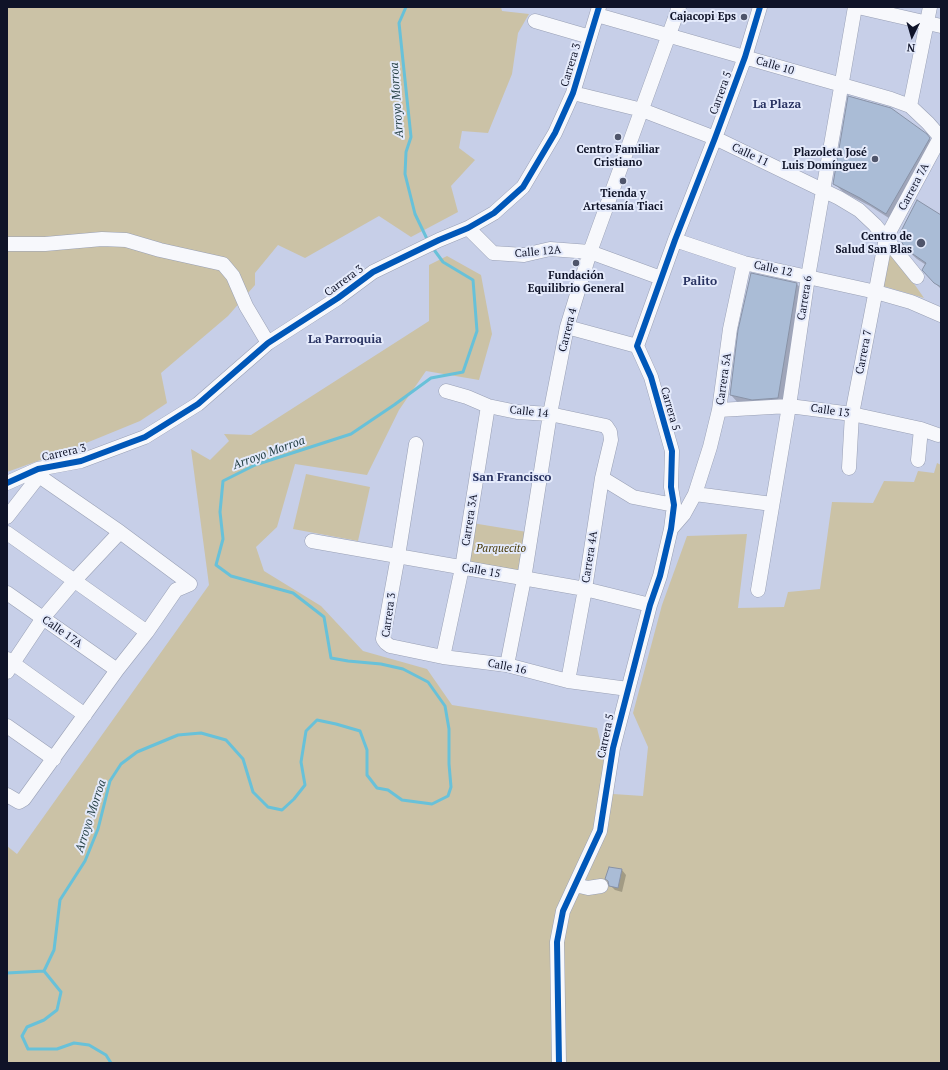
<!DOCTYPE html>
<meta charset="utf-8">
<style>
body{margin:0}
#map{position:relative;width:948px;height:1070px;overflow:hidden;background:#c7cfe8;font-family:"PT Serif",serif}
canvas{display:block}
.frame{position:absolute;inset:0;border:8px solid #0f1328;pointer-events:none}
.north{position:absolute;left:892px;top:16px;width:40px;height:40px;-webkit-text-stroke:3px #e4eafb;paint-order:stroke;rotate:185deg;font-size:11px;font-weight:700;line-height:16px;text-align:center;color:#0f1328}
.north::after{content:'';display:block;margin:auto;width:14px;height:18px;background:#0f1328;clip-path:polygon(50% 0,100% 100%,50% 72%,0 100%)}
</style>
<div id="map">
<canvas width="948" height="1070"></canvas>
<div class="frame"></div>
<div class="north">N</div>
</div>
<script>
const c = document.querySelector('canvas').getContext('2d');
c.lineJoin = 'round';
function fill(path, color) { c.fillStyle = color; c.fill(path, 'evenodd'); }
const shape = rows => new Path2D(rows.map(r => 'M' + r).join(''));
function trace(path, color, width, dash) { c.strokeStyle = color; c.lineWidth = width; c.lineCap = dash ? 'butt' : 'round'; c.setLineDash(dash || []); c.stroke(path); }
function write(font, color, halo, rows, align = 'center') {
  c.font = font + ' "PT Serif",serif'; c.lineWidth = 4; c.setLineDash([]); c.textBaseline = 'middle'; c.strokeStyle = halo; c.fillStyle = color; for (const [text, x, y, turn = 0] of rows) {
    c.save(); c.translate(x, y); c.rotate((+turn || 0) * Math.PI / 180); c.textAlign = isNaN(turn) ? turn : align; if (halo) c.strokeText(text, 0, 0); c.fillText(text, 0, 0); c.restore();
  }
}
fill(shape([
 [7,7,501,7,502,11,529,14,518,33,512,74,488,133,462,131,459,148,475,160,451,186,458,212,411,237,379,216,305,258,278,245,255,273,255,285,228,316,161,373,167,403,140,421,74,448,7,472],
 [890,249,924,298,883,286],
 [447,256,481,275,492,334,479,380,426,371,399,410,367,475,295,464,277,527,256,547,264,571,321,606,363,651,427,669,452,705,597,728,613,794,643,796,648,747,633,713,662,605,687,536,747,534,738,608,784,607,788,592,820,589,832,502,873,503,884,481,914,482,918,471,934,473,937,463,941,465,941,1063,7,1063,7,846,17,854,209,585,191,449,210,460,229,441,224,434,251,435,429,321,429,265],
 [306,474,370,487,358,541,293,529],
 [472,523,527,532,520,573,465,563]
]), '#cbc2a6');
fill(shape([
 [926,135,935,144,895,222,870,206,843,192,834,183],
 [941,216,941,289,934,282,926,265,917,259,907,250],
 [797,284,805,293,786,407,739,404,731,395],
 [610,868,622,870,626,875,622,892,615,890,610,885]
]), '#0003');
trace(shape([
 [406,7,399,23,411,137,406,152,405,174,415,214,428,241],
 [44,971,61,992,57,1010,44,1020,27,1027,22,1036,28,1049,57,1049,74,1043,89,1045,106,1055,111,1063],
 [7,973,44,971,54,950,60,900,85,861,98,829,110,781,121,764,137,752,178,735,201,733,226,740,243,759,253,792,268,807,282,810,294,799,305,785,301,762,306,731,317,720,336,724,360,731,367,750,367,775,377,788,388,790,402,800,432,804,448,796,451,787,449,764,449,729,445,706,428,682,403,669,381,664,348,661,331,658,324,617,293,593,231,576,216,565,223,539,220,512,223,481,255,465,351,434,394,405,431,378,463,372,477,331,473,280,443,262,432,247]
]), '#68c1d9', 3);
const building = shape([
 [848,96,891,108,927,134,930,138,886,214,860,198,833,184,848,96],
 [917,200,941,215,941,287,934,283,922,270,926,263,907,250,898,237,917,200],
 [751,273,797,283,778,398,752,400,730,395,738,330,751,273],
 [609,867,622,869,618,888,609,886,608,881,605,879,609,867]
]);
fill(building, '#aabcd6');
trace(building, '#8892a6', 1);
const minor = shape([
 [858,7,941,26],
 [597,15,891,99,910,106,928,123,941,138],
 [535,21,590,37],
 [573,93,642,110,715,138,839,198,859,210,875,225,917,277],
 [910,106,930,7],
 [468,228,493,253,524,255,550,249,590,252,661,278],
 [675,240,744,263,876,292,911,302,941,315],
 [7,244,45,244,102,239,126,240,160,250,223,264,233,276,246,306,268,343],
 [567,327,637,346],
 [446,391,467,397,488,406,517,412,550,414,606,426,610,432,611,440,602,478,585,589,568,681],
 [719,410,789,406,852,414,921,429,938,435],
 [416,444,398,556,383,639,386,643,390,646,443,657,507,665,568,681,628,689],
 [918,460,921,429],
 [849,468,852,414,886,238,941,136],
 [602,478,633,497,674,505],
 [7,483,38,469,81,461,145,437,198,404,268,343,338,298,373,272,439,240,468,228,494,213,523,187,555,133,573,93,599,7],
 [695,494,772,504],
 [7,517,39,476],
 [671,529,684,514,695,494,710,447,719,410,730,329,744,263],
 [7,533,147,632],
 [312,541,585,589,650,605],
 [758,590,789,406,808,277,855,7],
 [7,593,117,670],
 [443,657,462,568,488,406],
 [7,659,85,715],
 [507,665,524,579,550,414,567,327,590,252,679,7],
 [7,672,43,618,75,580,120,532],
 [7,726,54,759],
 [7,795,19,802,24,799,117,670,147,632,176,590,190,584,120,532,39,476,38,469],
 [575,885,588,888,601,886],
 [559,1063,557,942,563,911,600,831,613,748,650,605,660,576,671,529,674,505,671,487,672,451,651,377,637,346,675,240,715,138,745,57,760,7]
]);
trace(minor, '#99a0b5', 15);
trace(minor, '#f7f8fc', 14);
trace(shape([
 [7,483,38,469,81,461,145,437,198,404,268,343,338,298,373,272,439,240,468,228,494,213,523,187,555,133,573,93,599,7],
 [559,1063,557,942,563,911,600,831,613,748,650,605,660,576,671,529,674,505,671,487,672,451,651,377,637,346,675,240,715,138,745,57,760,7]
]), '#0057b8', 6);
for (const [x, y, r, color] of [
 [744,17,4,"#4f556b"],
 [618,137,4,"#4f556b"],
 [875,159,4,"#4f556b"],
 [623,181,4,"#4f556b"],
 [921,243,5,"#4f556b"],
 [576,263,4,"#4f556b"]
]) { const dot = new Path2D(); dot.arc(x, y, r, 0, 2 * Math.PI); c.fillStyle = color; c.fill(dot); trace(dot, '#e4eafb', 1.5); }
write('bold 11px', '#0f1328', '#e4eafb', [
 ["Cajacopi Eps",736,17],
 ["Centro Familiar",618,150,"center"],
 ["Cristiano",618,163,"center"],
 ["Plazoleta José",867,153],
 ["Luis Domínguez",867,166],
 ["Tienda y",623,194,"center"],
 ["Artesanía Tiaci",623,207,"center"],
 ["Centro de",912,237],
 ["Salud San Blas",912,250],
 ["Fundación",576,276,"center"],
 ["Equilibrio General",576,289,"center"]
], 'right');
write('11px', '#0f1328', '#e4eafb', [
 ["Carrera 3",571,65,-73],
 ["Calle 10",775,66,16],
 ["Carrera 5",721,93,-70],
 ["Calle 11",750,155,25],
 ["Carrera 7A",914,187,-62],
 ["Calle 12A",538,252,-5],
 ["Calle 12",773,269,12],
 ["Carrera 3",344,281,-36],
 ["Carrera 6",805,298,-81],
 ["Carrera 4",568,330,-76],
 ["Carrera 7",864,352,-79],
 ["Carrera 5A",724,379,-82],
 ["Carrera 5",670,409,74],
 ["Calle 13",830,411,8],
 ["Calle 14",529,412,6],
 ["Carrera 3",64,453,-13],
 ["Carrera 3A",470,520,-81],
 ["Carrera 4A",590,557,-81],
 ["Calle 15",481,571,10],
 ["Carrera 3",389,615,-82],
 ["Calle 17A",62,632,35],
 ["Calle 16",507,667,11],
 ["Carrera 5",606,736,-78]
]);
write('italic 11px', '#483a07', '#e4eafb', [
 ["Parquecito",501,549]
]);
write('italic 12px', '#243f44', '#e4eafb', [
 ["Arroyo Morroa",397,100,-94],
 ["Arroyo Morroa",269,453,-20],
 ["Arroyo Morroa",91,816,-72]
]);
write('bold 12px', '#293362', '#e4eafb', [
 ["La Plaza",777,105],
 ["Palito",700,282],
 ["La Parroquia",345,340],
 ["San Francisco",512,478]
]);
</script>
